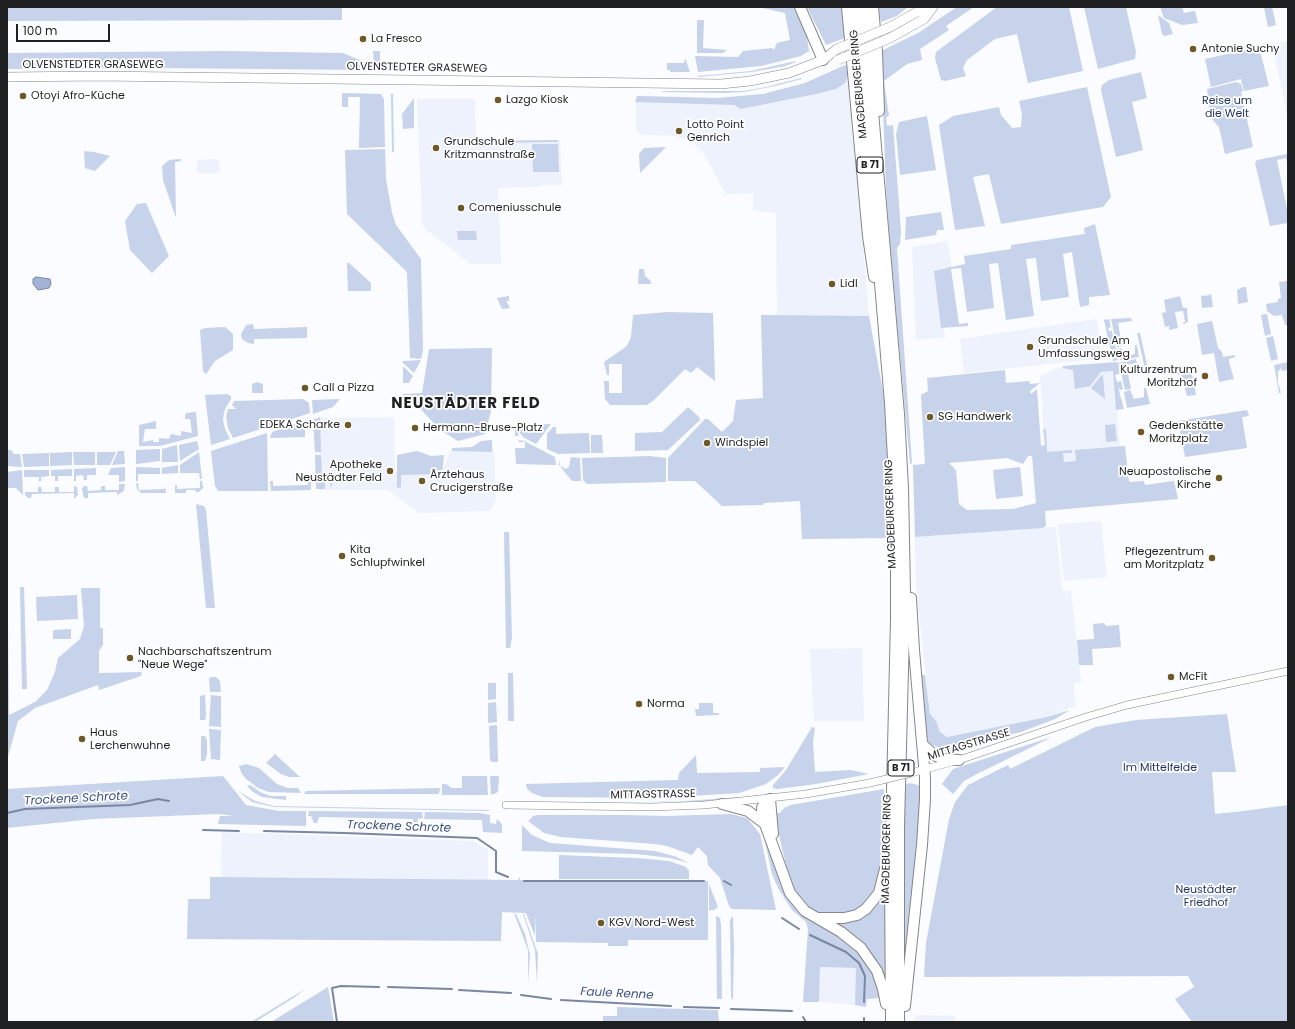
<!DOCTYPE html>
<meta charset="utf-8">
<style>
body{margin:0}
#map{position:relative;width:1295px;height:1029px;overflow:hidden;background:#fafcff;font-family:Poppins,sans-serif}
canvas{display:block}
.frame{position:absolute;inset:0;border:8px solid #1f2021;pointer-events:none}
.scale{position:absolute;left:16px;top:24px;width:94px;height:18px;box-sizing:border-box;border:2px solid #1f2021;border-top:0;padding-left:5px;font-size:12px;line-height:14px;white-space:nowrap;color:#1f2021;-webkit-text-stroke:3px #fff;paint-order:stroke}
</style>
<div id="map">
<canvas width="1295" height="1029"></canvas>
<div class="frame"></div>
<div class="scale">100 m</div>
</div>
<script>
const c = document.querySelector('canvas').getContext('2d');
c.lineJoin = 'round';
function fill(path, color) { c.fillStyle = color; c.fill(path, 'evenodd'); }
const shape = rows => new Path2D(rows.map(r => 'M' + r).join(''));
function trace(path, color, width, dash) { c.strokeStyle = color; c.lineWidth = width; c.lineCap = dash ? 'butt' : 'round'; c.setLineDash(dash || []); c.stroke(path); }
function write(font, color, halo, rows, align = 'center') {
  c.font = font + ' Poppins,sans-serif'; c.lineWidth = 3.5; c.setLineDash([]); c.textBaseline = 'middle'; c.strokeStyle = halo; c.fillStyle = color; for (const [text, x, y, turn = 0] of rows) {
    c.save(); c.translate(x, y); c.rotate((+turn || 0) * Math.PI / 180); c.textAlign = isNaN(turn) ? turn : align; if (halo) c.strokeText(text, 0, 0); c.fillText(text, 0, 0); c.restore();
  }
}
fill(shape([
 [1288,41,1288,119,1272,44],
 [849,76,869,316,777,316,776,213,753,211,753,193,726,194,704,154,692,142,675,136,646,135,638,133,636,126,636,102,750,102,828,87],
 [417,99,475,99,476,140,560,140,562,185,540,185,540,187,498,188,501,264,471,264,425,229,422,222],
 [219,159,220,173,197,173,197,160],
 [947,241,952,268,935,272,942,327,946,337,916,340,912,247],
 [1097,319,1101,354,1096,359,964,373,960,339],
 [1113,362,1120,447,1125,446,1060,491,1045,448,1040,376,1063,366],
 [394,417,395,472,442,472,450,451,494,449,496,500,490,511,419,513,388,490,320,490,319,418],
 [1101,521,1107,577,1064,581,1058,524],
 [1056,527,1062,591,1071,590,1081,682,1074,683,1075,706,1047,717,947,737,940,732,936,721,930,714,916,584,915,537],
 [862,648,864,721,814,721,810,649],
 [222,832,473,841,488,850,488,884,221,881],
 [820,967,857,968,855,1005,819,1002],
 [915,1015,955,1016,955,1022,915,1022]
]), '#edf2fc');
fill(shape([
 [7,7,342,7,342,20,7,21],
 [758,7,794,7,807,37,809,51,801,56,761,66,698,72,695,56,738,57,743,51,772,48,774,50,777,43,790,40,785,13],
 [807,7,842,7,845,38,826,45],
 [878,7,908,7,897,16,881,22],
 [957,7,974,7,946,26,949,30,920,49,922,60,907,64,884,81,889,116,886,117,887,126,893,125,901,231,900,244,897,248,912,463,910,464,891,257,886,190,881,51,918,33],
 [997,7,1069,7,1083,71,1028,83,1017,34,995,39,967,60,963,68,966,76,945,81,941,80,935,58,936,52],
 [1084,7,1126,7,1136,52,1135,59,1098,69],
 [1160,7,1182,7,1184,13,1195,11,1198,23,1182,25,1164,18],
 [1272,7,1276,25,1268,27,1264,8],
 [1158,15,1169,23,1173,34,1164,36,1162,34],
 [697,20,704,20,703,48,727,50,723,53,697,53],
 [1259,47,1269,86,1244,91,1241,79,1211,87,1205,59],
 [223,51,343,53,369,64,371,70,154,68,7,69,7,53],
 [373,51,380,51,380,63,375,69,372,69,371,64,374,65],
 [685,58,690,72,670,72,670,70,667,70,667,63,684,63],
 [796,61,796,62,785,66,752,72,698,77,698,76,751,71],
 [845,65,847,67,848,75,845,83,836,89,816,94,740,109,735,105,635,102,637,96,640,96,717,98,763,94,805,83],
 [1141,72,1147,98,1132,102,1143,150,1116,157,1101,90,1102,85,1109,80],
 [801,78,802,79,775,86,744,92,724,93,662,92,663,91,744,91,766,87],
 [1236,82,1241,84,1243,91,1241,92,1253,147,1225,154,1219,127,1210,117,1207,89],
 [1087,87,1111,197,1103,207,1001,224,989,174,973,177,985,226,955,230,939,125,953,116,999,107,1001,115,1012,128,1021,127,1022,114,1019,101],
 [342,93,381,94,384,99,385,147,359,148,360,97,348,97,348,107,342,107],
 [391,94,393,94,394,152,392,152],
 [414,98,414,128,403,129,402,114],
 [927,116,936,170,900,175,896,134,899,122],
 [558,140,558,142,486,143,486,141],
 [558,144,559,172,533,172,532,144],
 [666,147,640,173,639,154,644,148],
 [385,149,386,179,392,213,396,225,421,259,423,350,421,359,410,358,407,272,347,214,345,150],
 [84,151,94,152,110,156,95,171,85,168],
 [1287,154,1288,165,1286,158,1277,160,1288,214,1288,223,1270,226,1255,163,1257,160],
 [181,159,181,161,175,162,176,218,163,180,162,166,169,160],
 [146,203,169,256,152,273,130,250,125,221,137,204],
 [941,212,944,230,937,230,936,235,905,240,906,217],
 [1095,224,1110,295,1089,297,1089,305,1080,307,1072,252,1063,254,1069,297,1041,301,1036,258,1026,259,1034,316,1006,320,998,263,989,264,994,308,967,312,961,268,951,269,959,324,968,323,968,326,941,328,934,271,965,264,964,256,1011,249,1011,245,1085,234,1084,228],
 [457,231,476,231,477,240,458,240],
 [348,262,371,283,371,291,348,291,347,265],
 [639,269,644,269,645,276,651,281,650,282,652,284,638,284],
 [1288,281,1288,327,1287,325,1285,325,1282,315,1274,316,1267,311,1266,304,1278,302,1278,299,1281,298,1279,282],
 [1243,287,1246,287,1248,302,1238,304,1237,290],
 [1211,293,1213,307,1202,308,1201,295,1202,296,1210,295],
 [509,296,509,301,506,301,510,308,502,309,497,298],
 [1180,296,1183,308,1187,308,1188,322,1184,324,1182,323,1185,322,1183,311,1175,312,1178,328,1169,330,1169,326,1165,327,1162,313,1166,312,1164,300],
 [667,312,713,313,715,381,697,367,691,373,685,369,654,400,647,405,610,405,605,399,604,381,609,381,609,393,622,393,622,364,609,364,609,375,607,375,604,362,627,346,631,337,633,315],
 [1267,314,1271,334,1265,336,1261,315],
 [761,315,869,316,887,413,889,538,802,539,800,501,764,503,763,505,722,506,695,481,668,481,668,458,705,419,708,419,722,432,733,421,736,400,763,398],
 [1131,318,1132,321,1118,323,1122,346,1117,347,1111,319],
 [1109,319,1111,327,1108,328,1109,331,1112,331,1118,360,1113,361,1104,320],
 [1212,321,1218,348,1222,352,1223,357,1235,355,1235,350,1235,357,1229,359,1229,362,1234,379,1219,382,1214,353,1202,355,1197,324],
 [253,324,254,329,307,327,307,338,254,339,254,344,248,343,242,339,241,334,246,325],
 [225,327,233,334,233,350,215,361,206,374,203,371,200,330,205,328],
 [1137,333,1140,333,1149,374,1146,374],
 [1273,336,1278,359,1271,361,1266,338],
 [1135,345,1137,345,1139,357,1120,360,1117,349,1121,348,1125,356,1135,354],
 [492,348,491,411,485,434,458,441,440,430,416,404,403,396,403,394,422,393,429,349],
 [1136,359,1137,363,1126,365,1131,389,1125,390,1119,363],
 [421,360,414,373,402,362,403,361],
 [1118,362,1120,374,1115,375,1117,382,1121,381,1123,389,1120,390,1118,387,1124,409,1116,410,1113,371,1101,372,1090,386,1075,389,1073,370,1063,368,1063,366],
 [1288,362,1288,370,1282,371,1281,368,1278,372,1278,383,1281,393,1279,393,1274,365],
 [403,366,413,376,409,383,403,383],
 [1191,369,1196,395,1187,396,1181,374,1177,375,1177,372],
 [1005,370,1006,383,1029,381,1030,384,1040,383,1030,391,1031,394,1037,389,1041,446,1045,445,1043,428,1046,430,1047,452,1072,450,1072,453,1063,453,1064,462,1076,461,1075,450,1125,446,1129,482,1144,481,1145,485,1174,481,1178,499,1045,511,1046,526,1043,528,915,537,913,465,925,464,921,395,928,391,927,378],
 [1028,456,1032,456,1036,503,1013,509,967,510,959,504,956,470,949,463,1007,458,1023,464],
 [1102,375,1103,375,1105,399,1091,388],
 [257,382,263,384,263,393,252,393,252,384],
 [1144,388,1146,388,1150,404,1127,408,1124,392,1130,390,1134,399,1144,397],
 [227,394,231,396,231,399,225,409,223,419,225,429,230,439,211,445,205,395],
 [303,399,309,403,310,413,233,438,228,428,226,416,228,409,236,409,232,405,234,401],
 [340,399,333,407,313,414,312,400],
 [688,407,699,417,700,420,668,450,635,451,635,433,662,432],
 [1247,410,1249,416,1242,417,1247,448,1185,457,1178,421],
 [196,412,198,436,160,446,139,446,139,425,156,421,156,429,145,429,143,442,153,440,153,442,159,442,159,438,169,439,171,434,181,436,181,431,192,433,190,419,185,419,185,416,186,413],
 [320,417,321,452,315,452,313,420],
 [310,419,310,429,305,430,305,437,270,438,272,432],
 [551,424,536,444,523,437,519,432,518,436,515,436,515,426],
 [1115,424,1117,441,1106,442,1105,425],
 [553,427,556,427,556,434,589,433,590,453,558,454,547,449,547,434],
 [267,433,268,491,218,491,215,486,211,451],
 [591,435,602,435,603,453,591,453],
 [492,440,492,452,452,451,452,448,472,447,481,441],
 [519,440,524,441,555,457,556,465,516,464,515,448,525,448,525,442,519,442],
 [197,441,199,449,180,461,179,445],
 [177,445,178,462,162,462,162,449],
 [160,449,160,461,136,464,136,450],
 [7,450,11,450,14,454,20,454,22,467,7,466],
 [118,451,124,451,125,464,112,465],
 [417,451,431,456,444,455,442,474,401,475,401,487,397,488,397,455],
 [72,452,72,465,50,466,50,453],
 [73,452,95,452,95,465,74,465],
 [97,452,116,452,110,465,97,465],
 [199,452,202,479,200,479,199,473,180,473,180,465],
 [49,453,49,466,24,467,22,454],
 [315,455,321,455,322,477,334,476,331,489,330,481,325,481,325,489,316,489],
 [650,456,666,458,666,482,587,484,583,480,582,458],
 [571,457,580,458,581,481,572,481,559,465,560,459,560,466,566,469,569,467],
 [178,465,178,473,162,474,162,468],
 [125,467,125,481,119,482,119,475,108,475,111,468],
 [136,467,160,468,160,474,138,474,138,481,136,481],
 [1020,467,1023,496,996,499,993,470],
 [96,468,96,475,87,475,87,480,84,480,83,475,76,476,76,481,74,481,74,469],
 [72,469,72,476,58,476,58,481,55,481,55,476,51,476,51,470],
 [22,470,23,495,16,488,7,488,7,472],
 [24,470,49,470,49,476,41,477,41,481,39,482,39,477,24,477],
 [308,480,311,482,311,490,271,491,270,481,273,481,273,486,308,485],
 [200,481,202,481,203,488,199,492,196,492,195,490,186,490,186,493,175,493,175,485,177,485,177,489,200,488],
 [136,483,138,483,139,490,164,489,165,486,166,493,141,493,137,489],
 [119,484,125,484,124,491,119,494,117,495,117,492,88,493,88,498,84,498,83,494,82,489,84,486,87,486,88,491,101,490,101,486,105,486,105,490,119,490],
 [74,486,77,487,78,495,74,499,74,493,32,494,31,498,28,498,25,495,25,492,38,492,38,487,41,487,42,492,55,492,55,487,59,487,59,492,74,492],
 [196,504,204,506,206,510,215,608,206,608],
 [504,532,509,532,512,638,510,648,506,648],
 [20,587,24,587,27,689,22,689],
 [81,588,100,588,100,627,103,629,103,645,99,651,99,673,142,672,141,676,99,690,98,685,35,708,18,721,7,760,7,623,8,622,9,715,35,702,47,690,55,672,58,658,80,639,84,626],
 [77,595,78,619,37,621,36,597],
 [1104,623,1106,626,1119,625,1121,647,1092,649,1093,665,1079,665,1077,640,1094,639,1093,624],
 [71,629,71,639,53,639,53,630],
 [508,673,513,673,514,721,508,721],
 [921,675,925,675,930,714,936,721,940,732,947,737,1047,717,1070,710,1055,719,1021,732,945,751,929,743,926,734],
 [211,677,216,677,220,681,221,692,210,692,209,679],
 [488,683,496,683,496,699,488,700],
 [205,695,206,716,205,720,200,720,200,696],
 [211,695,221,696,221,727,209,726],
 [496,702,497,722,488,723,488,703],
 [699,703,713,703,713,713,719,713,719,715,696,716,695,709,699,709],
 [1227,714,1236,772,1212,772,1215,814,1244,811,1288,805,1288,1022,1192,1022,1175,999,1194,987,1188,976,924,977,926,943,949,819,955,802,968,785,1008,765,1010,769,1095,727,1136,720],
 [497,725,498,762,492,762,490,760,489,726],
 [812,727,815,728,813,742,815,772,851,770,869,774,816,784,777,789,773,788,773,785,786,770],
 [209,729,221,730,220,760,211,759],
 [201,736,205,736,207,740,207,755,205,761,201,761],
 [1052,737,975,775,964,781,953,794,942,784,953,769],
 [275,754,300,777,289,777,281,774,266,763],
 [696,755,697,773,760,772,760,768,785,767,778,775,766,784,739,793,659,798,543,797,532,793,527,789,526,784,678,780,679,773],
 [246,764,259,768,277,784,288,788,298,788,301,793,269,792,258,788,245,778,241,772,239,766],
 [223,776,246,805,279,811,306,811,306,826,218,824,220,816,234,816,218,814,93,819,7,828,7,789],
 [462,776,487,776,488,795,442,795,442,784,446,784,452,788,462,788],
 [490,776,499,776,498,792,494,794,491,795],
 [910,783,921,786,921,817,903,994,903,829,905,785],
 [250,785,262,793,271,796,286,796,286,800,262,797,253,792,247,786],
 [440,788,439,794,304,794,306,791],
 [884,789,882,872,879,882,868,902,853,913,819,914,810,909,798,899,789,879,774,813,780,813,784,808,791,805],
 [238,791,255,801,274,806,490,810,488,811,274,807,252,802],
 [740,797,741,798,706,801,615,803,687,801],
 [309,811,422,812,423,818,418,819,417,825,414,825,413,819,319,817,317,823,314,823,311,816,308,816],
 [425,812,479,813,490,815,490,823,496,824,497,819,502,824,502,833,483,832,482,820,424,819],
 [731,814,747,818,760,834,776,910,732,909,729,906,720,878,708,865,707,856,698,847,692,855,667,846,655,844,561,837,544,833,528,821,533,816,538,815,623,815,667,816],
 [522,825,532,835,550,843,655,851,674,856,689,863,670,858,637,854,522,851],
 [762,828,763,828,784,889,790,901,797,910,844,939,857,952,873,972,881,998,867,999,866,1007,855,1005,856,968,820,967,819,1002,803,1002,808,929,806,922,792,910,778,888,772,874],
 [559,855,636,858,669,861,686,867,689,871,689,879,559,879],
 [210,877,518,880,520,877,520,880,708,881,708,940,628,940,628,946,608,946,608,943,536,942,536,913,535,936,526,913,502,912,501,941,187,939,188,899,210,899],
 [886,880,887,993,879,969,828,921,850,920],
 [709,884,718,907,714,910,709,910],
 [514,913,516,914,525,934,530,955,528,983,528,950],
 [523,914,524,914,538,954,537,984,535,950],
 [716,916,720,918,721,925,722,999,717,999],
 [733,916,734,947,733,1000,731,997,730,920],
 [328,987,334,1022,271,1022],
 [305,989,295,997,255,1022,251,1022],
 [617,1007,718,1010,719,1022,603,1022,603,1016,617,1016]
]), '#c7d2eb');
const water = shape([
 [36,277,50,279,51,284,49,288,38,290,33,284,33,279,36,277]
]);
fill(water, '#a3b3d8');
trace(water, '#7b87a1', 1);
trace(shape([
 [7,813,25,809,130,805,158,799,169,801],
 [203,830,239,831],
 [264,831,344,833,477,838,496,851,496,872,508,877],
 [524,881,704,881],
 [724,881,731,885],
 [782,918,799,929],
 [810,935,846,952,859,963,865,976,864,1002],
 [388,987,452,989],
 [459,990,511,993],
 [521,995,551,999],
 [561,1000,671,1006],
 [684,1007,719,1008],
 [731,1009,792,1011],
 [803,1017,806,1022],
 [864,1018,864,1022],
 [337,1022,332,988,341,986,379,987]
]), '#7b87a1', 2);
const minor = shape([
 [911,773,959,760,1086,717,1127,705,1288,671],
 [506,805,652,807,704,805,806,794,870,783]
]);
const major = shape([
 [890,27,917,12,930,10],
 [890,38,924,19,933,7],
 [7,77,99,76,721,84,750,81,789,73,823,60,837,49]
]);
const highway = shape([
 [800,7,823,60],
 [847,7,868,236,874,277],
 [857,7,890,403,896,515,896,619,890,877,891,1022],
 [864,7,899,414,903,488,905,592,899,825,899,1022],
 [873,7,877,52,879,111],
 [922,744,934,755,943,759,959,760],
 [770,799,765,802,762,808,762,816,790,893,805,911,841,932,861,948,877,971,883,989,886,1004],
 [770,799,773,834],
 [722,804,748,811,765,824],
 [819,918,844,918,857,915,866,909,879,893,885,869],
 [905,1006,922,845,925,799,925,777,914,650,911,598]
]);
trace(minor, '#848688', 8);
trace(major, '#848688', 10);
trace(highway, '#848688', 12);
trace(minor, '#fff', 7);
trace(major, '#fff', 9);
trace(highway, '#fff', 10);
const minorBridge = shape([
 [870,783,911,773]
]);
const majorBridge = shape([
 [837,49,890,27],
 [838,60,890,38]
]);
trace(minorBridge, '#848688', 8, []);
trace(majorBridge, '#848688', 10, []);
trace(minorBridge, '#fff', 7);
trace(majorBridge, '#fff', 9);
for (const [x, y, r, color] of [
 [363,39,4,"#6d5827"],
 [1193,49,4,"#6d5827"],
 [23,96,4,"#6d5827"],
 [498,100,4,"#6d5827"],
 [679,131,4,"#6d5827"],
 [436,148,4,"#6d5827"],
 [461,208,4,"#6d5827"],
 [832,284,4,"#6d5827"],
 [1030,347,4,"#6d5827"],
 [1205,376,4,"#6d5827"],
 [305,388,4,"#6d5827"],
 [930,417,4,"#6d5827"],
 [348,425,4,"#6d5827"],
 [415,428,4,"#6d5827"],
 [1141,432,4,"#6d5827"],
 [707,443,4,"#6d5827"],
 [390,471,4,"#6d5827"],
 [1219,478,4,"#6d5827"],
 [422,481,4,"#6d5827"],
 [342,556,4,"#6d5827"],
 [1212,558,4,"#6d5827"],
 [130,658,4,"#6d5827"],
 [1171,677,4,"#6d5827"],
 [639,704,4,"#6d5827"],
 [82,739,4,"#6d5827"],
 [601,923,4,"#6d5827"]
]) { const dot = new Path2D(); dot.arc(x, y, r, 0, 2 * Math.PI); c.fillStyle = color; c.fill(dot); trace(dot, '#fff', 1.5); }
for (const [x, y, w] of [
 [870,165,26],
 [901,768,26]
]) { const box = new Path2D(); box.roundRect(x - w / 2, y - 8, w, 16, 3); c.fillStyle = '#fff'; c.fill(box); trace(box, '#1f2021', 1); }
write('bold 10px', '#1f2021', null, [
 ["B 71",870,165],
 ["B 71",901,768]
]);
write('11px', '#1f2021', '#fff', [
 ["La Fresco",371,39],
 ["Antonie Suchy",1201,49],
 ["Otoyi Afro-Küche",31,96],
 ["Lazgo Kiosk",506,100],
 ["Lotto Point",687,125],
 ["Genrich",687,138],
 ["Grundschule",444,142],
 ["Kritzmannstraße",444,155],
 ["Comeniusschule",469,208],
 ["Lidl",840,284],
 ["Grundschule Am",1038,341],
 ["Umfassungsweg",1038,354],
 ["Kulturzentrum",1197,370,"right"],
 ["Moritzhof",1197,383,"right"],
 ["Call a Pizza",313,388],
 ["SG Handwerk",938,417],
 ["EDEKA Scharke",340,425,"right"],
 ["Gedenkstätte",1149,426],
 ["Moritzplatz",1149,439],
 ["Hermann-Bruse-Platz",423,428],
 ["Windspiel",715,443],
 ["Apotheke",382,465,"right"],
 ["Neustädter Feld",382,478,"right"],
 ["Neuapostolische",1211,472,"right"],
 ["Kirche",1211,485,"right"],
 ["Ärztehaus",430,475],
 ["Crucigerstraße",430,488],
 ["Kita",350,550],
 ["Schlupfwinkel",350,563],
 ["Pflegezentrum",1204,552,"right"],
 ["am Moritzplatz",1204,565,"right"],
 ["Nachbarschaftszentrum",138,652],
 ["\"Neue Wege\"",138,665],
 ["McFit",1179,677],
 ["Norma",647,704],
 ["Haus",90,733],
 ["Lerchenwuhne",90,746],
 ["KGV Nord-West",609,923]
], 'left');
write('11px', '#1f2021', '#fff', [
 ["OLVENSTEDTER GRASEWEG",93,65],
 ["OLVENSTEDTER GRASEWEG",417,68,1],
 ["MAGDEBURGER RING",859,84,-95],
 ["MAGDEBURGER RING",891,514,-92],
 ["MITTAGSTRASSE",969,745,-17],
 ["MITTAGSTRASSE",653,795,-1],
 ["MAGDEBURGER RING",887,849,-89]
]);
write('11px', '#1e315f', '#fff', [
 ["Reise um",1227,101],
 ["die Welt",1227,114],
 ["Im Mittelfelde",1160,768],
 ["Neustädter",1206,890],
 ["Friedhof",1206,903]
]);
write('italic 12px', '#3d5283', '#fff', [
 ["Trockene Schrote",76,799,-3],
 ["Trockene Schrote",399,827,2],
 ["Faule Renne",617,994,3]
]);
c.letterSpacing = '1px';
write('bold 15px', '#1f2021', '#fff', [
 ["NEUSTÄDTER FELD",466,404]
]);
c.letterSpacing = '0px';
</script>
